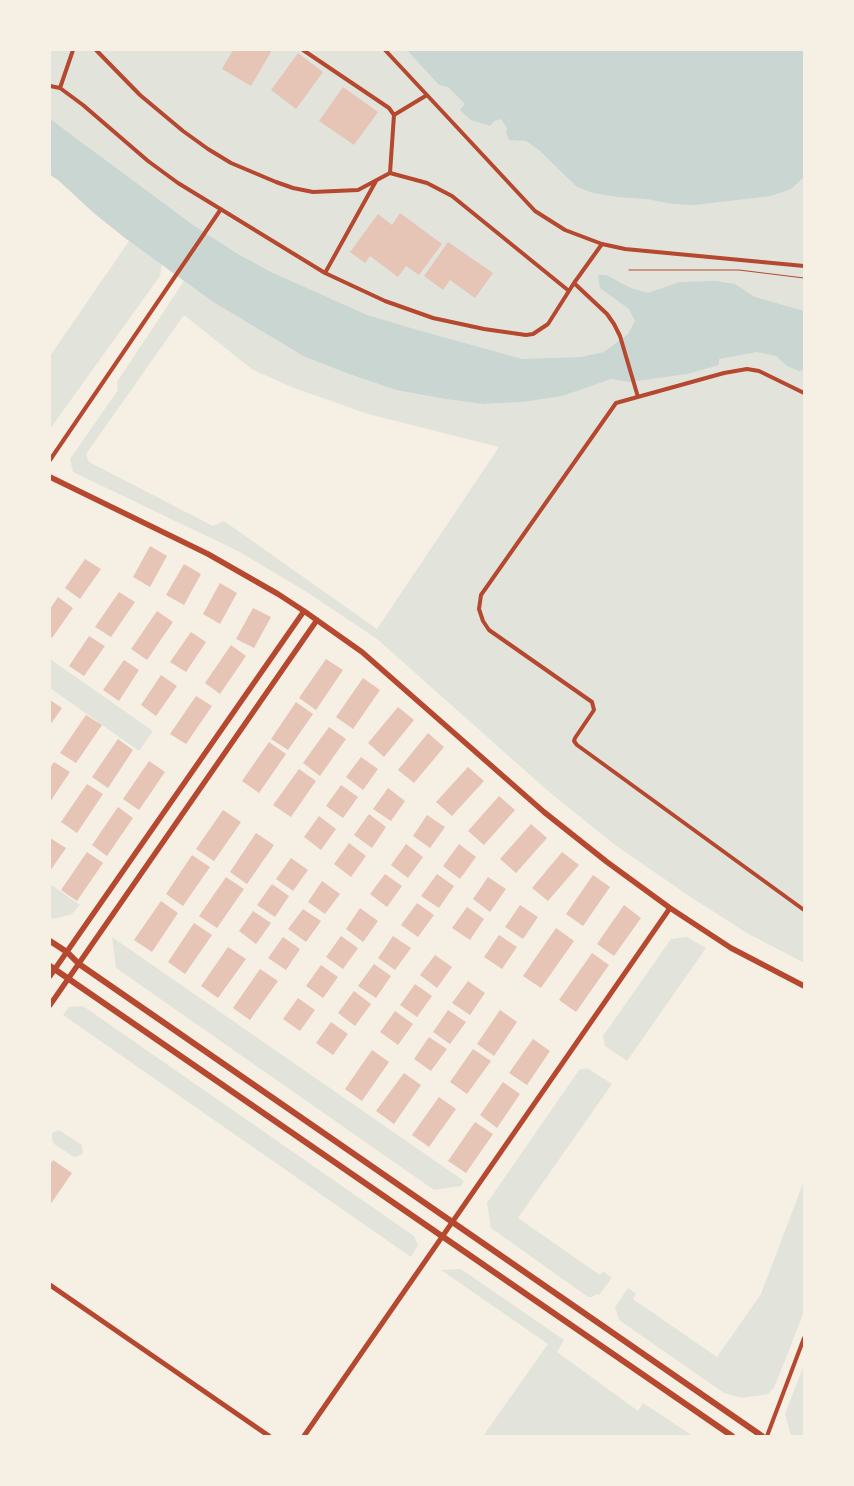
<!DOCTYPE html>
<style>
body{margin:0}
#map{position:relative;width:854px;height:1486px;overflow:hidden;background:#f6efe4;font-family:Manrope,sans-serif}
canvas{display:block}
.frame{position:absolute;inset:0;border:51px solid #f6efe4;pointer-events:none}
</style>
<div id="map">
<canvas width="854" height="1486"></canvas>
<div class="frame"></div>
</div>
<script>
const c = document.querySelector('canvas').getContext('2d');
c.lineJoin = 'round';
function fill(path, color) { c.fillStyle = color; c.fill(path, 'evenodd'); }
const shape = rows => new Path2D(rows.map(r => 'M' + r).join(''));
function trace(path, color, width, dash) { c.strokeStyle = color; c.lineWidth = width; c.lineCap = dash ? 'butt' : 'round'; c.setLineDash(dash || []); c.stroke(path); }
fill(shape([
 [50,50,804,50,804,963,747,933,692,898,615,845,548,791,377,639,305,591,238,551,73,472,70,459,118,390,117,382,184,281,213,302,305,357,349,374,396,390,445,399,484,404,519,402,50,162],
 [184,315,253,370,294,388,368,414,499,447,377,629,224,521,213,526,89,462,86,454],
 [129,241,162,263,160,276,50,429,50,356],
 [50,659,153,731,139,751,50,688],
 [50,884,80,905,72,914,53,919,50,917],
 [112,937,464,1181,461,1186,434,1190,116,968],
 [687,937,706,948,627,1061,605,1046,603,1036,671,939],
 [83,1006,414,1236,418,1245,411,1257,63,1015,69,1007],
 [587,1068,612,1084,518,1218,600,1275,603,1271,612,1278,599,1295,597,1294,592,1297,588,1297,491,1228,487,1203,579,1070],
 [59,1130,82,1145,83,1152,81,1155,74,1157,54,1144,52,1140,52,1133],
 [804,1181,804,1312,774,1388,768,1394,742,1398,724,1393,619,1320,615,1307,628,1288,636,1294,633,1299,717,1357,761,1294],
 [461,1269,564,1340,557,1352,638,1411,643,1403,693,1436,483,1436,548,1344,441,1270],
 [804,1365,804,1436,791,1436,785,1414]
]), '#e2e4dc');
fill(shape([
 [407,50,804,50,804,177,791,189,771,196,694,205,672,204,647,199,617,197,593,193,577,187,539,150,526,141,509,140,506,132,507,128,501,119,494,121,490,126,471,120,460,110,465,104,448,87,439,85],
 [50,119,193,225,236,253,271,272,367,315,414,329,522,359,581,357,604,352,628,334,635,321,629,309,600,288,598,275,606,275,631,288,648,293,680,282,715,281,735,284,755,297,804,311,804,370,799,371,787,366,776,356,757,352,719,359,719,365,687,374,629,382,611,379,562,396,522,402,484,404,445,399,396,390,349,374,305,357,213,302,125,238,95,214,58,180,50,175]
]), '#c9d6d2');
fill(shape([
 [233,50,272,50,251,86,222,69],
 [298,53,323,72,296,109,271,90],
 [343,87,378,112,354,145,319,121],
 [400,213,442,244,419,275,406,266,398,277,370,256,365,263,350,252,378,214,392,225],
 [448,242,493,273,475,298,450,280,443,290,424,276],
 [150,546,167,556,150,587,133,577],
 [85,559,101,569,80,599,65,588],
 [184,564,201,574,184,605,166,595],
 [220,583,237,593,220,624,203,614],
 [119,592,135,602,111,637,95,627],
 [58,597,73,608,52,638,50,636,50,609],
 [253,608,271,617,254,648,236,639],
 [157,611,173,622,147,660,131,649],
 [191,632,206,642,186,672,170,662],
 [89,636,105,646,84,676,69,666],
 [231,645,246,656,220,694,205,683],
 [326,659,343,670,316,710,299,698],
 [124,660,139,670,119,701,103,690],
 [161,675,177,686,156,716,141,705],
 [363,678,380,690,353,729,336,717],
 [196,696,212,706,186,744,170,734],
 [50,700,62,708,50,725],
 [296,702,313,714,288,750,271,739],
 [398,707,414,720,384,757,368,743],
 [86,715,102,725,76,763,60,753],
 [329,727,346,739,320,776,303,763],
 [428,733,444,747,414,783,398,770],
 [118,739,133,750,108,788,92,777],
 [269,742,286,754,259,793,242,781],
 [361,757,378,769,363,790,346,777],
 [149,761,165,772,139,810,123,799],
 [54,762,70,772,50,802,50,768],
 [468,767,484,781,452,816,436,802],
 [299,769,316,781,291,817,273,805],
 [87,784,103,794,77,833,61,822],
 [341,785,358,797,343,818,326,806],
 [388,788,405,801,391,821,373,809],
 [499,796,515,810,484,845,468,831],
 [118,807,133,818,107,856,92,845],
 [223,810,241,822,214,861,196,849],
 [369,814,386,827,372,848,354,835],
 [427,815,445,827,430,848,413,836],
 [319,816,336,829,321,850,304,837],
 [531,824,547,838,516,873,500,859],
 [256,833,274,845,247,884,230,872],
 [50,838,66,848,50,871],
 [349,843,366,856,351,877,334,864],
 [406,844,423,857,408,878,391,865],
 [459,844,476,857,460,879,443,866],
 [87,852,103,863,77,901,61,890],
 [562,852,579,865,548,901,532,888],
 [192,855,210,867,183,906,166,894],
 [291,858,308,870,293,891,276,879],
 [385,874,402,886,387,907,370,894],
 [437,874,454,886,439,908,421,896],
 [593,875,610,887,583,926,566,914],
 [226,877,244,889,217,928,199,916],
 [488,877,506,889,490,912,473,899],
 [322,881,340,894,325,914,308,902],
 [272,884,289,896,275,917,257,905],
 [161,901,178,913,152,952,134,940],
 [417,903,434,915,418,937,401,925],
 [520,905,538,917,523,939,505,927],
 [624,905,641,918,614,956,597,944],
 [467,907,484,919,470,940,452,928],
 [360,908,378,921,363,942,346,929],
 [303,909,321,921,306,942,288,929],
 [253,911,271,923,256,944,239,931],
 [194,923,212,935,185,974,168,962],
 [556,928,574,941,541,988,523,976],
 [499,935,517,947,502,969,484,957],
 [341,936,358,948,343,969,326,957],
 [393,936,411,948,395,970,378,958],
 [283,937,300,949,286,970,268,958],
 [228,947,246,959,218,998,201,986],
 [592,953,609,965,576,1012,559,1000],
 [435,955,452,967,437,988,420,975],
 [374,964,391,976,376,998,358,986],
 [321,965,338,977,323,998,306,986],
 [260,969,278,981,250,1020,233,1008],
 [468,981,485,993,470,1015,452,1003],
 [415,984,432,996,417,1017,400,1005],
 [354,991,371,1004,355,1026,338,1013],
 [298,998,315,1010,300,1031,283,1019],
 [448,1010,466,1022,450,1044,433,1032],
 [500,1010,517,1022,494,1056,477,1044],
 [395,1011,413,1024,398,1045,380,1032],
 [331,1022,348,1034,333,1055,316,1043],
 [429,1037,447,1049,431,1071,414,1059],
 [533,1039,550,1051,527,1085,509,1073],
 [473,1049,491,1061,467,1094,450,1082],
 [372,1050,389,1062,362,1101,345,1089],
 [404,1073,421,1085,394,1124,376,1111],
 [503,1082,520,1094,497,1128,480,1115],
 [439,1097,456,1109,429,1147,412,1135],
 [475,1122,493,1134,466,1173,448,1161],
 [53,1160,72,1173,50,1205,50,1164]
]), '#e6c5b7');
trace(shape([
 [629,270,739,270,804,278]
]), '#b5482f', 1);
trace(shape([
 [96,50,140,95,183,131,208,149,231,163,276,182,293,188,313,192,358,190,390,173,427,183,452,196,569,291],
 [303,50,389,108,394,115,390,173],
 [385,50,535,211,565,230,602,244,625,249,804,266],
 [50,86,60,88,83,105,148,161,178,183,325,273,385,301,433,318,484,329,526,335,533,334,548,324,574,283,602,244],
 [60,88,73,50],
 [394,115,427,95],
 [325,273,376,181],
 [574,283,607,314,614,324,620,336,638,397],
 [804,393,759,371,747,369,724,373,616,403,481,595,479,609,483,621,489,630,592,702,594,710,575,738,574,741,577,745,804,910],
 [50,460,221,209],
 [767,1436,804,1338]
]), '#b5482f', 4);
trace(shape([
 [50,1285,269,1436],
 [304,1436,670,908]
]), '#b5482f', 5);
trace(shape([
 [50,477,208,554,278,594,304,611,362,652,544,812,607,862,670,908,731,948,804,986],
 [50,976,304,611],
 [50,1005,317,620]
]), '#b5482f', 5.5);
trace(shape([
 [50,941,67,952,79,964,762,1436],
 [50,966,732,1436]
]), '#b5482f', 6);
</script>
